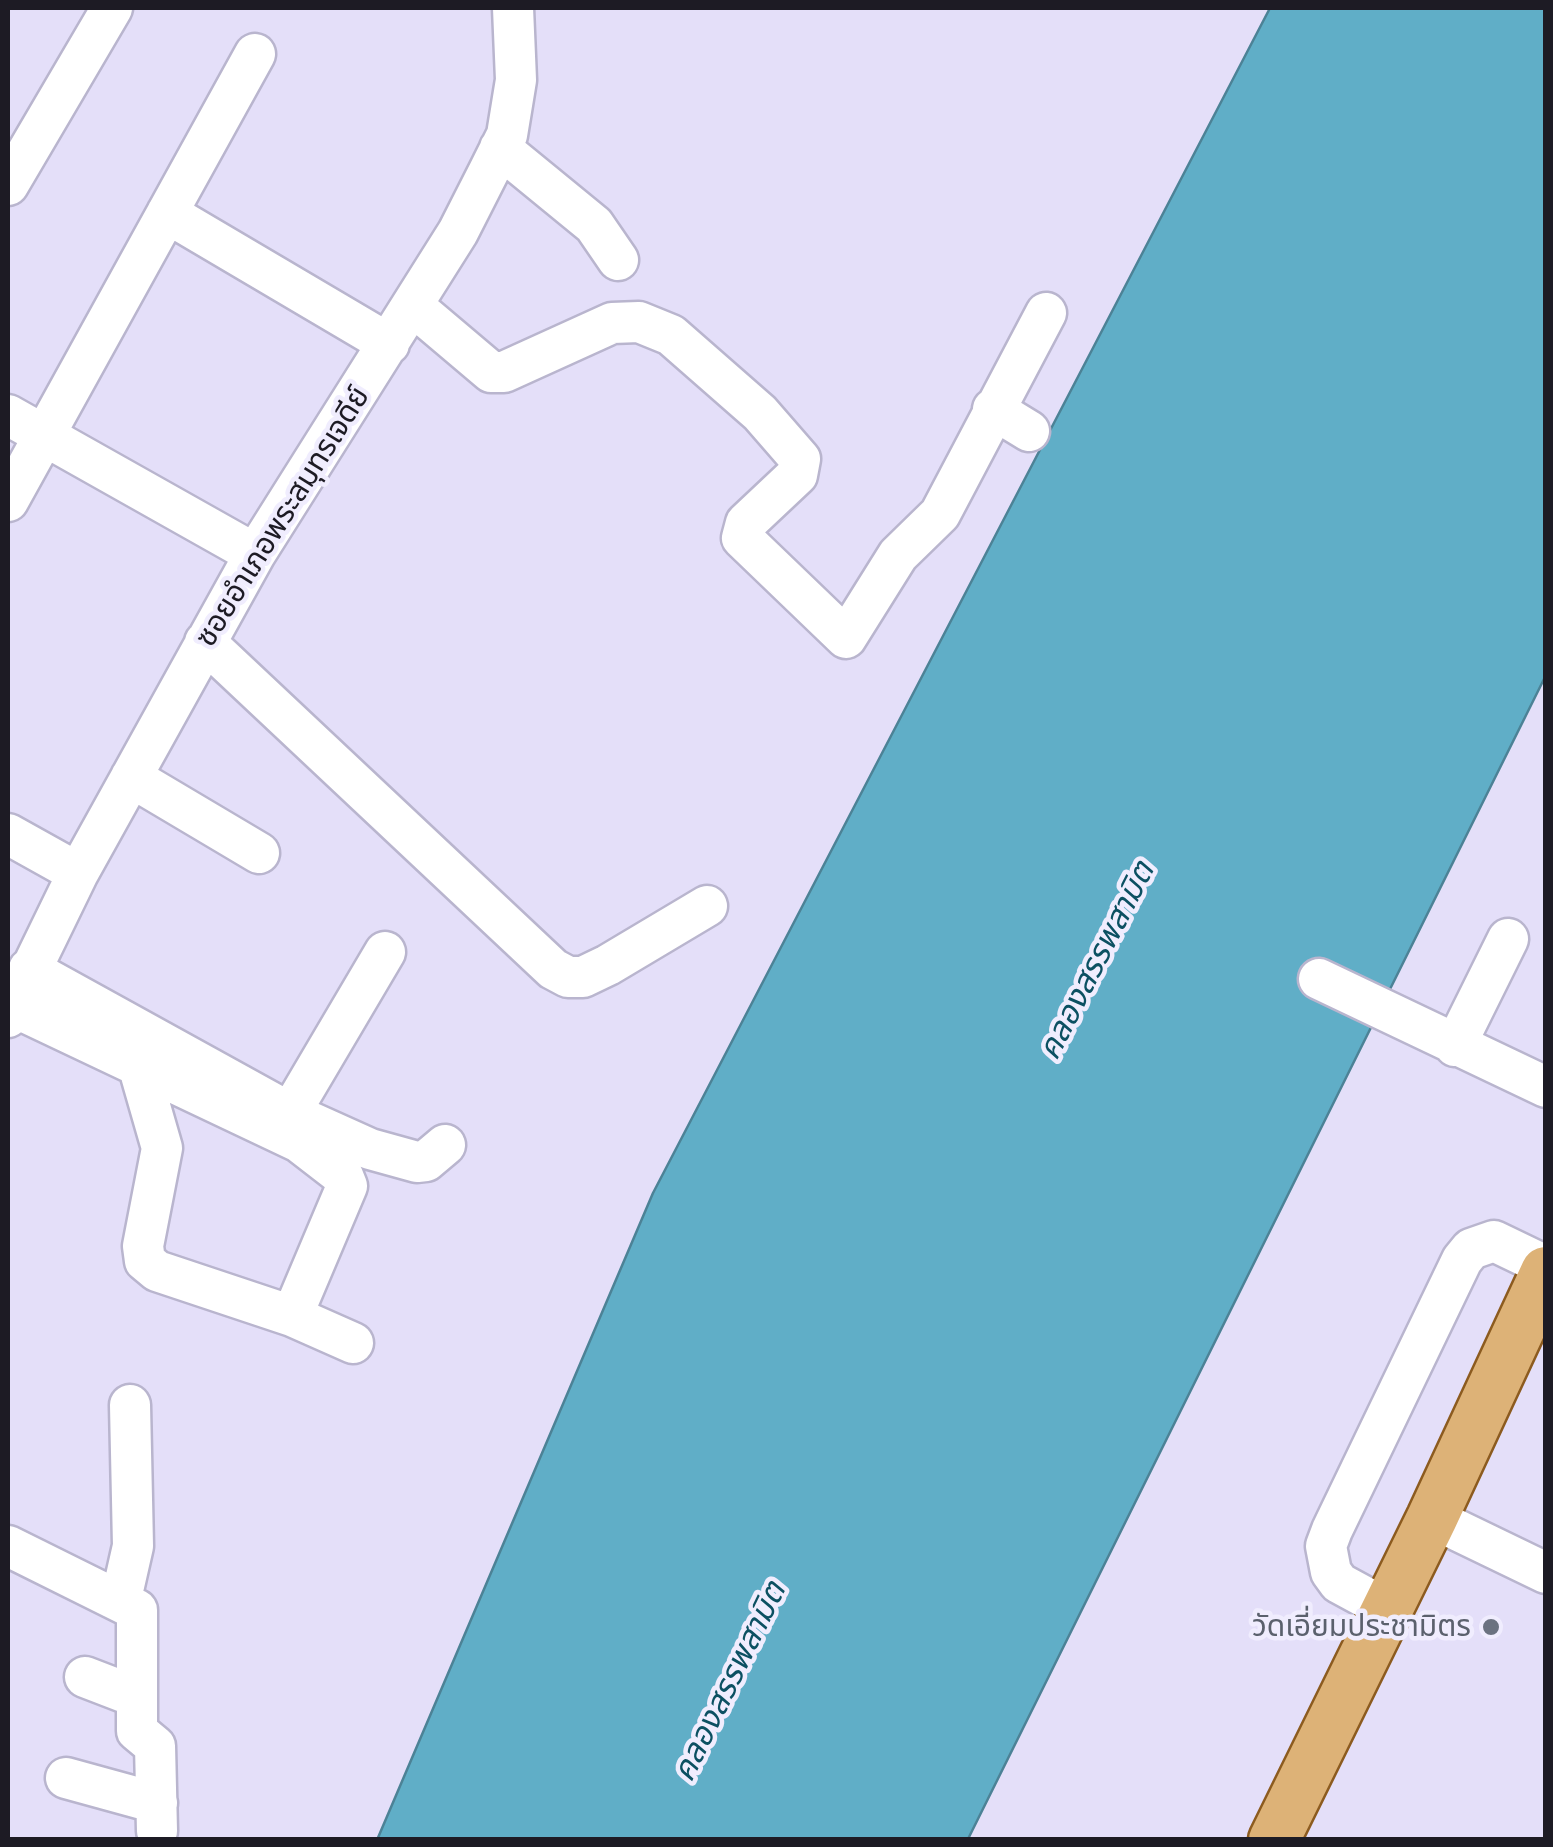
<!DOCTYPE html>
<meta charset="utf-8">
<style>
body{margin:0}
#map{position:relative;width:1553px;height:1847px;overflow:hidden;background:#e4dff9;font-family:Literata,serif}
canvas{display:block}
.frame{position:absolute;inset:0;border:10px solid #1d1b24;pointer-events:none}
</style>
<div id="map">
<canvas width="1553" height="1847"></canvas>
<div class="frame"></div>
</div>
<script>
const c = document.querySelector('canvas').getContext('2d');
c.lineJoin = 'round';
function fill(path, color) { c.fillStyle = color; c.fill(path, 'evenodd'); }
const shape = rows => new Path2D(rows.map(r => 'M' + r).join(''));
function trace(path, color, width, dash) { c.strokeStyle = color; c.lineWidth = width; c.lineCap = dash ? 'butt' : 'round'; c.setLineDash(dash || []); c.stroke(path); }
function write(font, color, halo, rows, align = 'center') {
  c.font = font + ' Literata,"Noto Sans Thai",serif'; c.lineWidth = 9; c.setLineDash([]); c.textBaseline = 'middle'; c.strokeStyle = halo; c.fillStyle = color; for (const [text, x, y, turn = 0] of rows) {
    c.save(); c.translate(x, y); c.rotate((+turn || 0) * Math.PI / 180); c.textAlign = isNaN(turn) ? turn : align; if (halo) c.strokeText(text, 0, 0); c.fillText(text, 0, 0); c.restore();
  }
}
const water = shape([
 [1270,8,1545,8,1545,677,968,1839,377,1840,653,1193,1270,8]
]);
fill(water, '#60aec7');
trace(water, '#4c8296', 2.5);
const minor = shape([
 [500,148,594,225,618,260],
 [8,185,112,8],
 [167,213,389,344],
 [413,306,491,372,504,372,612,323,639,322,671,335,760,413,800,459,797,475,746,523,742,538,846,638,898,555,940,514,1046,313],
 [993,409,1029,431],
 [8,415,255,554],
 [8,501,255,54],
 [205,642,553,969,568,977,583,977,608,965,707,906],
 [131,777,259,853],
 [8,834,78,873],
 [29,969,290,1113,370,1149,417,1162,426,1161,445,1145],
 [1319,979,1546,1087],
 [12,1006,299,1142,343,1176,347,1186,292,1316],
 [8,1017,78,873,255,554,458,232,490,169,507,135,516,80,513,8],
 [1455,1046,1508,939],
 [139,1068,162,1148,143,1246,145,1261,157,1271,292,1316,353,1343],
 [290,1113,385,952],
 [1432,1518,1546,1573],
 [8,1546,137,1610,137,1731,155,1746,157,1831],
 [121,1599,133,1546,130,1405],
 [1387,1609,1339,1583,1331,1572,1326,1546,1332,1530,1462,1260,1471,1249,1494,1241,1546,1266],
 [85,1677,137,1697],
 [66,1778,157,1803]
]);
const major = shape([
 [1274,1840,1432,1518,1546,1272]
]);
trace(minor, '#b9b5ce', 45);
trace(major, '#8c5b1f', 55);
trace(minor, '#fff', 40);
trace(major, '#ddb277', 50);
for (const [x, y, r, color] of [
 [1491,1627,10,"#6b7280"]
]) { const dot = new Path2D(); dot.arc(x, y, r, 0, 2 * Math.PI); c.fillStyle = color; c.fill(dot); trace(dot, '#f0edfe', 4); }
write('30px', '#1d1b24', '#f0edfe', [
 ["ซอยอำเภอพระสมุทรเจดีย์",283,517,-58]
]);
write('30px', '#5b616d', '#f0edfe', [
 ["วัดเอี่ยมประชามิตร",1471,1627]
], 'right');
write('italic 32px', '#0c5062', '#f0edfe', [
 ["คลองสรรพสามิต",1097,961,-63],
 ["คลองสรรพสามิต",730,1682,-64]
]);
</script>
